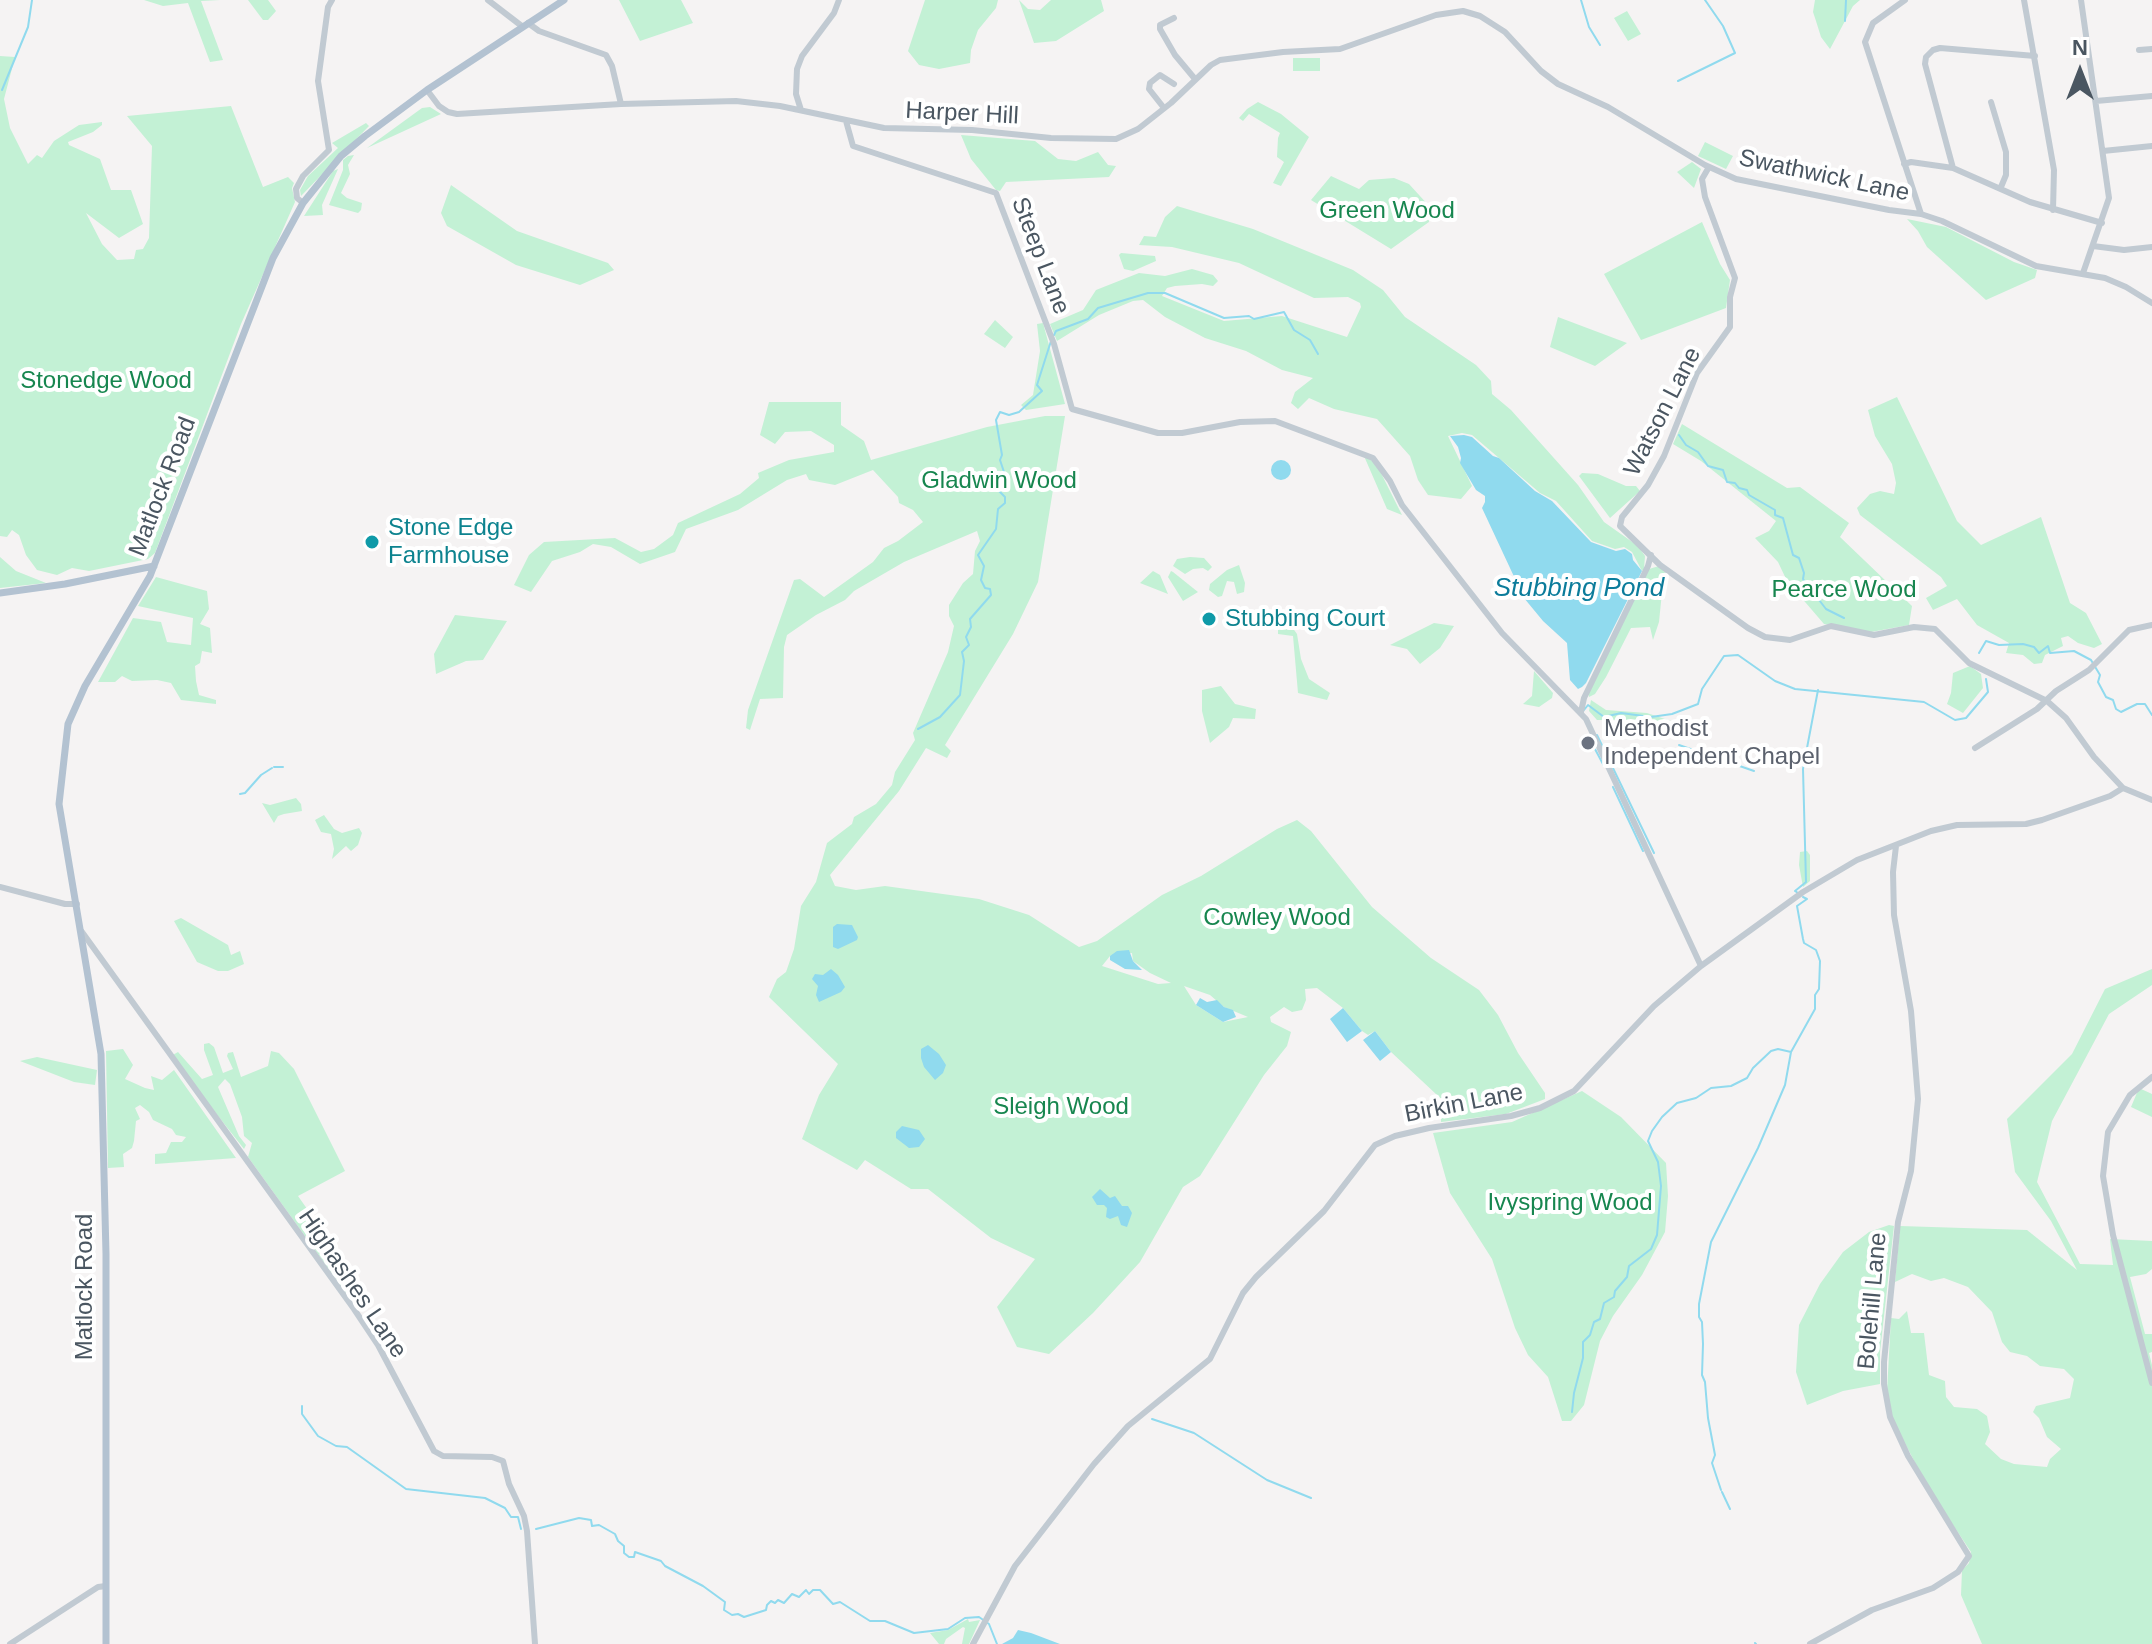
<!DOCTYPE html>
<style>
body{margin:0}
#map{position:relative;width:2152px;height:1644px;overflow:hidden;background:#f5f3f3;font-family:Arial,sans-serif}
canvas{display:block}
.north{position:absolute;left:2040px;top:32px;width:80px;height:80px;-webkit-text-stroke:6px #fff;paint-order:stroke;rotate:0deg;font-size:22px;font-weight:700;line-height:32px;text-align:center;color:#4a5661}
.north::after{content:'';display:block;margin:auto;width:28px;height:36px;background:#4a5661;clip-path:polygon(50% 0,100% 100%,50% 72%,0 100%)}
</style>
<div id="map">
<canvas width="2152" height="1644"></canvas>
<div class="north">N</div>
</div>
<script>
const c = document.querySelector('canvas').getContext('2d');
c.lineJoin = 'round';
function fill(path, color) { c.fillStyle = color; c.fill(path, 'evenodd'); }
const shape = rows => new Path2D(rows.map(r => 'M' + r).join(''));
function trace(path, color, width, dash) { c.strokeStyle = color; c.lineWidth = width; c.lineCap = dash ? 'butt' : 'round'; c.setLineDash(dash || []); c.stroke(path); }
function write(font, color, halo, rows, align = 'center') {
  c.font = font + ' Arial,sans-serif'; c.lineWidth = 8; c.setLineDash([]); c.textBaseline = 'middle'; c.strokeStyle = halo; c.fillStyle = color; for (const [text, x, y, turn = 0] of rows) {
    c.save(); c.translate(x, y); c.rotate((+turn || 0) * Math.PI / 180); c.textAlign = isNaN(turn) ? turn : align; if (halo) c.strokeText(text, 0, 0); c.fillText(text, 0, 0); c.restore();
  }
}
fill(shape([
 [144,0,220,0,201,1,223,60,210,62,188,3,163,6],
 [248,0,268,0,276,11,268,20,263,20],
 [619,0,681,0,693,23,640,41],
 [925,0,998,0,996,8,978,30,971,50,970,63,939,69,919,65,908,51],
 [1019,0,1028,9,1040,10,1051,0,1101,0,1104,11,1056,41,1034,43],
 [1815,0,1860,0,1853,6,1830,49,1821,37,1816,21,1813,12],
 [1627,11,1641,34,1628,41,1614,18],
 [0,56,15,57,4,99,10,128,28,164,37,155,42,158,54,141,79,125,102,122,102,125,93,132,68,142,69,145,100,159,111,190,131,190,143,224,119,238,86,213,102,244,117,260,134,259,136,250,143,249,149,238,152,146,127,116,231,106,263,187,288,177,294,183,292,188,295,202,241,324,155,553,148,559,89,571,72,568,57,575,37,570,26,555,19,535,12,530,7,537,0,536],
 [1293,58,1320,58,1320,71,1293,71],
 [1258,102,1281,114,1309,137,1281,186,1273,183,1284,162,1277,157,1278,138,1280,133,1249,114,1243,121,1239,118,1247,109],
 [430,107,441,114,367,148,422,108],
 [366,123,369,126,301,196,300,190,308,176,338,148,332,143],
 [961,135,1035,141,1058,159,1076,161,1098,152,1108,165,1116,166,1109,177,1006,182,1000,191,996,190,971,159],
 [1705,142,1733,156,1726,169,1698,156],
 [354,155,348,165,350,174,341,193,347,198,362,203,361,210,358,213,329,205,343,170,343,160,348,156],
 [1692,162,1701,169,1694,188,1677,172],
 [338,169,322,205,323,215,304,216,333,171],
 [1331,176,1359,189,1369,180,1394,178,1409,184,1430,207,1429,222,1391,249,1311,200],
 [451,185,517,231,608,263,614,270,580,285,516,265,447,226,441,213],
 [1177,206,1253,229,1353,270,1383,290,1405,317,1476,365,1491,381,1492,394,1511,410,1578,485,1604,522,1638,546,1645,556,1644,569,1642,571,1632,552,1624,547,1615,549,1592,541,1556,501,1540,493,1472,435,1462,433,1448,436,1472,486,1461,499,1428,495,1418,480,1410,456,1377,419,1334,409,1309,398,1298,409,1291,403,1295,392,1313,378,1282,370,1246,351,1205,338,1165,317,1143,300,1133,301,1099,315,1057,341,1050,324,1083,310,1096,290,1139,273,1165,276,1192,269,1213,275,1218,281,1213,286,1202,284,1175,286,1167,288,1162,296,1224,321,1282,316,1347,337,1361,307,1360,303,1348,297,1314,298,1239,263,1172,247,1139,245,1144,236,1156,237,1165,217],
 [1907,219,1946,227,2014,262,2037,270,2035,278,1986,300,1927,247,1918,231],
 [1702,222,1720,264,1730,280,1726,308,1641,340,1604,274],
 [1121,253,1155,256,1156,261,1133,271,1124,269,1119,255],
 [1558,317,1627,343,1595,366,1550,347],
 [995,320,1013,337,1005,348,984,334],
 [1043,323,1065,404,1026,410,1021,405,1033,395,1040,351,1037,324],
 [1897,397,1957,521,1981,545,2041,517,2070,603,2086,613,2102,644,2094,648,2078,643,2068,636,2061,638,2063,646,2045,655,2042,663,2034,664,2023,655,2006,653,2009,643,1977,625,1957,599,1933,610,1926,598,1947,586,1941,577,1860,515,1857,508,1870,494,1880,491,1894,494,1896,483,1892,464,1875,436,1868,410],
 [769,402,841,402,841,425,864,441,871,460,987,427,1045,416,1065,416,1038,582,1013,634,945,745,951,751,947,758,926,748,899,791,830,875,835,886,856,890,885,886,979,899,1029,915,1079,947,1097,941,1162,895,1201,876,1277,829,1297,820,1311,831,1372,907,1431,958,1479,990,1498,1015,1518,1053,1545,1093,1545,1099,1506,1114,1441,1122,1441,1118,1452,1109,1391,1052,1375,1031,1368,1035,1362,1031,1343,1008,1317,988,1305,989,1306,1000,1302,1010,1292,1012,1284,1007,1270,1017,1271,1022,1291,1032,1287,1046,1264,1075,1200,1176,1183,1187,1140,1262,1093,1313,1049,1354,1017,1347,997,1307,1035,1259,991,1238,928,1189,911,1189,865,1160,857,1170,802,1139,819,1095,838,1064,769,997,777,979,786,972,794,949,801,906,816,882,827,843,852,824,854,817,876,804,892,785,895,772,915,740,913,733,948,652,954,626,949,616,949,605,963,583,973,574,975,551,980,541,977,531,904,562,854,591,845,600,816,615,787,635,784,647,783,698,760,699,750,730,746,728,748,710,794,580,800,579,824,597,873,562,884,548,898,541,923,522,913,510,899,503,898,497,873,470,835,485,809,480,806,474,787,480,738,510,686,529,675,552,640,564,611,547,593,544,580,552,552,561,531,592,514,585,529,555,544,542,615,538,641,552,654,549,673,535,678,523,740,494,759,478,758,473,789,460,834,452,834,445,811,431,785,432,775,444,760,435],
 [1132,953,1133,961,1150,973,1171,983,1158,984,1102,966,1110,956],
 [1184,986,1210,995,1224,1007,1248,1017,1223,1022,1196,1005],
 [1682,424,1787,488,1800,487,1849,523,1840,537,1912,606,1909,625,1871,632,1824,624,1787,581,1778,562,1755,538,1769,531,1776,521,1701,461,1673,444],
 [1364,456,1376,463,1402,515,1387,509],
 [1582,473,1598,474,1626,486,1636,486,1640,491,1610,518,1579,476],
 [0,557,16,571,46,583,0,588],
 [1190,557,1204,558,1212,567,1208,571,1203,568,1193,569,1185,574,1173,566,1177,559],
 [1239,565,1245,583,1244,592,1237,594,1234,582,1227,581,1222,596,1218,597,1209,590,1210,584,1227,570],
 [1659,566,1668,576,1663,582,1659,622,1653,640,1650,627,1631,628,1606,677,1595,694,1589,697,1588,692,1649,569],
 [1153,571,1160,575,1168,594,1140,583],
 [1171,571,1173,572,1198,592,1183,601,1168,577],
 [156,577,207,591,209,609,200,624,210,628,212,653,202,651,200,663,195,666,196,681,199,695,216,700,216,704,181,700,171,683,157,680,132,681,122,676,115,682,98,682,133,618,161,622,167,642,191,645,193,618,138,606],
 [455,615,507,621,483,660,466,661,436,674,434,654],
 [1434,623,1454,626,1440,648,1420,664,1407,649,1390,645],
 [1278,627,1292,627,1297,634,1301,659,1309,679,1330,693,1327,700,1298,693,1293,636,1278,634],
 [1970,666,1981,674,1983,688,1963,713,1947,704,1951,693,1953,673],
 [1534,671,1553,693,1552,698,1539,707,1523,704,1532,696],
 [1221,686,1235,704,1256,709,1255,719,1233,718,1229,727,1210,743,1202,711,1202,690],
 [1591,700,1606,710,1647,713,1671,721,1597,720,1589,711],
 [296,798,301,804,302,811,284,814,278,816,274,823,262,803,270,805],
 [324,815,334,829,342,833,359,828,362,833,358,845,351,851,346,846,332,859,334,849,331,834,321,832,315,820],
 [1807,851,1810,855,1810,881,1803,887,1799,865,1800,852],
 [181,918,228,945,231,955,240,951,244,964,228,971,218,971,197,962,174,921],
 [2152,969,2152,985,2109,1014,2052,1121,2037,1182,2080,1264,2113,1265,2110,1239,2152,1241,2152,1269,2146,1274,2130,1277,2145,1334,2152,1334,2152,1352,2149,1353,2152,1365,2152,1644,1982,1644,1961,1595,1962,1570,1969,1563,1971,1552,1927,1486,1891,1416,1887,1391,1891,1318,1899,1319,1907,1311,1911,1333,1924,1333,1929,1375,1945,1381,1946,1397,1954,1407,1977,1409,1987,1416,1990,1432,1985,1444,2001,1459,2014,1464,2047,1467,2050,1459,2061,1449,2047,1437,2039,1418,2033,1412,2036,1406,2070,1398,2074,1379,2064,1369,2040,1366,2027,1356,2010,1352,2002,1342,1992,1312,1968,1287,1944,1278,1931,1281,1912,1274,1895,1282,1900,1226,2027,1230,2077,1270,2051,1221,2015,1172,2007,1119,2072,1054,2105,989],
 [209,1043,214,1047,223,1073,233,1069,227,1056,228,1053,233,1052,241,1077,268,1066,271,1051,279,1053,294,1069,345,1171,298,1196,360,1284,346,1293,248,1157,252,1143,244,1136,242,1117,230,1084,225,1079,218,1087,239,1136,246,1145,244,1149,171,1056,178,1052,202,1079,213,1075,204,1050,204,1044],
 [123,1049,133,1065,125,1079,145,1088,154,1090,151,1076,162,1080,174,1070,236,1158,155,1164,155,1154,166,1153,171,1142,182,1142,186,1137,176,1135,172,1129,153,1120,149,1112,140,1105,135,1108,140,1119,136,1121,134,1141,132,1148,123,1154,124,1167,108,1168,106,1051],
 [37,1057,97,1070,95,1085,74,1082,20,1061],
 [2139,1088,2152,1094,2152,1117,2131,1107],
 [1582,1091,1621,1117,1666,1163,1668,1196,1665,1232,1642,1275,1613,1316,1600,1341,1584,1405,1571,1421,1562,1421,1548,1377,1528,1355,1515,1328,1492,1259,1450,1193,1433,1133,1512,1122],
 [1889,1225,1894,1226,1880,1352,1880,1384,1843,1391,1807,1405,1796,1372,1799,1325,1820,1284,1843,1252,1869,1232],
 [968,1619,969,1622,980,1620,969,1644,962,1644,965,1628,963,1627,946,1639,944,1644,939,1644,930,1633,948,1630]
]), '#c3f1d5');
fill(shape([
 [1464,435,1472,437,1493,456,1499,458,1535,491,1552,501,1591,542,1616,551,1625,549,1632,554,1633,560,1642,571,1586,683,1582,687,1578,689,1570,680,1567,643,1543,621,1524,598,1482,508,1485,502,1485,496,1476,490,1460,463,1461,458,1458,447,1450,436],
 '1271 470a10 10 0 1 1 20 0a10 10 0 1 1-20 0Z',
 [837,924,852,925,858,937,857,940,838,949,833,947,833,927],
 [1129,950,1133,961,1142,970,1125,969,1110,960,1110,956,1117,951],
 [831,969,838,975,845,987,841,992,819,1002,816,995,818,986,812,979,815,974,823,975],
 [1200,998,1207,1002,1217,1000,1224,1007,1233,1010,1236,1017,1223,1022,1196,1005],
 [1343,1008,1362,1031,1347,1042,1330,1019],
 [1375,1031,1391,1052,1380,1061,1363,1040],
 [928,1045,939,1054,946,1065,943,1073,935,1080,924,1067,921,1058,921,1049],
 [902,1126,919,1130,925,1139,919,1147,909,1148,896,1138,896,1132],
 [1100,1189,1110,1198,1115,1196,1122,1206,1128,1206,1132,1213,1127,1227,1121,1225,1118,1216,1110,1219,1106,1217,1107,1208,1104,1205,1097,1205,1092,1197],
 [1018,1630,1031,1633,1060,1644,1002,1644,1013,1638]
]), '#90daee');
trace(shape([
 [1581,0,1589,27,1600,45],
 [1845,21,1846,0],
 [1678,81,1735,53,1723,26,1705,0],
 [2,90,28,27,32,0],
 [1054,335,1056,331,1088,319,1098,308,1148,293,1165,293,1224,318,1249,316,1254,319,1284,312,1294,330,1310,340,1318,354],
 [1679,435,1686,445,1698,452,1708,466,1723,470,1727,482,1735,483,1739,488,1747,490,1749,495,1775,510,1775,515,1783,518,1793,555,1799,558,1804,573,1803,579,1826,609,1844,618],
 [1979,653,1986,641,1999,645,2023,644,2034,647,2039,653,2048,646,2050,653,2074,651,2091,660,2100,675,2098,682,2106,697,2113,700,2116,709,2121,712,2137,704,2145,704,2152,715],
 [1584,710,1588,705,1604,717,1621,713,1651,717,1672,714,1698,704,1702,689,1724,656,1738,655,1775,681,1795,689,1924,702,1955,720,1966,718,1988,692,1986,679],
 [918,729,940,717,960,695,964,661,962,652,969,645,966,637,971,627,970,619,991,595,990,589,985,588,981,580,984,566,978,555,996,529,998,509,1005,503,1005,497,999,491,1007,481,1000,460,1002,455,996,420,1000,412,1009,415,1019,412,1042,391,1037,385,1051,341],
 [1597,735,1654,853],
 [1679,745,1754,771],
 [1595,749,1604,766],
 [274,767,283,767],
 [1613,787,1643,851],
 [240,794,245,793,261,775,272,768],
 [1798,893,1795,891,1806,882,1803,769,1818,690],
 [302,1406,302,1414,318,1436,336,1446,347,1447,406,1489,485,1498,505,1508,511,1517,518,1517,521,1529],
 [1572,1412,1574,1393,1583,1358,1583,1342,1590,1335,1594,1322,1600,1319,1604,1303,1614,1297,1615,1291,1627,1277,1629,1266,1651,1249,1657,1235,1661,1186,1658,1162,1648,1141,1652,1131,1662,1117,1677,1103,1696,1098,1711,1088,1731,1086,1747,1078,1753,1068,1771,1051,1778,1049,1791,1052],
 [1152,1419,1194,1433,1267,1480,1311,1498],
 [1721,1490,1712,1463,1715,1455,1708,1418,1705,1382,1702,1375,1703,1344,1702,1322,1699,1317,1699,1304,1711,1242,1758,1148,1785,1085,1791,1052,1815,1009,1815,995,1819,989,1820,961,1816,950,1804,943,1803,939,1797,906,1807,899,1803,897],
 [1722,1492,1730,1509],
 [536,1529,579,1518,591,1520,592,1526,599,1525,615,1534,618,1541,624,1546,624,1553,629,1557,634,1557,635,1552,661,1561,665,1566,703,1586,725,1602,724,1610,732,1615,738,1614,744,1617,766,1610,767,1605,771,1601,775,1603,778,1600,784,1603,792,1594,799,1597,806,1590,809,1594,813,1590,820,1590,833,1604,840,1602,870,1621,885,1621,914,1633,948,1629,965,1618,979,1617,989,1624,997,1644],
 [1755,1643,1756,1644]
]), '#90daee', 2);
trace(shape([
 [488,0,523,27],
 [1905,0,1873,23,1865,42,1921,214],
 [2024,0,2054,170,2053,210],
 [2081,0,2109,198,2083,273],
 [1174,18,1160,25,1160,29,1175,55,1195,79],
 [528,23,539,31,606,55,612,66,621,104],
 [2139,50,2152,49],
 [427,90,439,106,448,112,457,114,621,104,736,101,780,106,884,128,972,130,1051,138,1116,139,1138,129,1171,103,1211,65,1220,60,1283,52,1340,49,1436,15,1463,11,1480,16,1505,32,1541,71,1558,84,1608,107,1705,165,1736,179,1889,210,1921,214,1942,221,2036,266,2105,278,2126,287,2152,303],
 [2096,101,2152,96],
 [1991,102,2006,152,2006,175,2001,187],
 [1164,108,1149,89,1150,83,1160,75,1174,84],
 [801,110,796,94,797,69,802,56,834,13,839,0],
 [846,121,853,146,996,193,1054,344,1072,409,1158,433,1182,433,1240,422,1275,421,1373,458,1390,481,1402,505,1502,633,1586,719,1701,966],
 [2103,151,2152,146],
 [1904,164,1911,162,1953,168,2030,202,2102,223],
 [1709,167,1702,179,1705,197,1735,278,1730,297,1730,327,1697,373,1664,456,1648,485,1622,517,1620,526,1660,565,1748,628,1765,637,1790,640,1831,626,1874,635,1914,627,1935,629,1969,663,2047,701,2066,718,2094,757,2123,788,2152,800],
 [1953,168,1925,64,1926,57,1933,50,1940,48,2035,56],
 [303,203,297,198,296,189,303,176,329,150,318,81,328,7,332,0],
 [2093,246,2124,250,2152,247],
 [1581,712,1584,698,1648,566,1651,555],
 [1975,748,2037,709,2056,691,2089,670,2129,630,2152,625],
 [0,887,65,904,77,904],
 [82,932,354,1309,378,1345,434,1451,443,1456,492,1457,503,1461,509,1484,524,1516,527,1531,535,1644],
 [2152,1077,2130,1095,2108,1132,2103,1176,2113,1235,2152,1383],
 [10,1644,98,1587,106,1586],
 [973,1644,1015,1566,1094,1464,1128,1426,1210,1359,1243,1293,1256,1277,1324,1211,1375,1145,1395,1136,1429,1128,1511,1116,1540,1108,1574,1091,1654,1006,1701,966,1803,892,1857,860,1931,831,1957,825,2026,824,2042,820,2110,796,2123,788],
 [1810,1644,1872,1610,1933,1588,1958,1572,1969,1556,1908,1456,1890,1417,1884,1384,1884,1362,1898,1222,1911,1171,1918,1099,1911,1011,1894,915,1893,872,1896,846]
]), '#c1cad2', 6);
trace(shape([
 [0,593,65,584,154,566],
 [106,1644,106,1254,101,1054,59,804,68,724,85,686,150,576,273,258,303,203,341,156,365,136,427,90,564,0]
]), '#b3c2d1', 7);
for (const [x, y, r, color] of [
 [372,542,8,"#0f9aa8"],
 [1209,619,8,"#0f9aa8"],
 [1588,743,8,"#6b7280"]
]) { const dot = new Path2D(); dot.arc(x, y, r, 0, 2 * Math.PI); c.fillStyle = color; c.fill(dot); trace(dot, '#fff', 3); }
write('24px', '#4a5661', '#fff', [
 ["Harper Hill",962,114,3],
 ["Swathwick Lane",1824,176,12],
 ["Steep Lane",1040,256,69],
 ["Watson Lane",1663,412,-63],
 ["Matlock Road",163,487,-69],
 ["Birkin Lane",1464,1104,-11],
 ["Highashes Lane",352,1284,56],
 ["Matlock Road",85,1287,-90],
 ["Bolehill Lane",1873,1301,-85]
]);
write('24px', '#17864f', '#fff', [
 ["Green Wood",1387,211],
 ["Stonedge Wood",106,381],
 ["Gladwin Wood",999,481],
 ["Pearce Wood",1844,590],
 ["Cowley Wood",1277,918],
 ["Sleigh Wood",1061,1107],
 ["Ivyspring Wood",1570,1203]
]);
write('24px', '#0d838f', '#fff', [
 ["Stone Edge",388,528],
 ["Farmhouse",388,556],
 ["Stubbing Court",1225,619]
], 'left');
write('24px', '#5b616d', '#fff', [
 ["Methodist",1604,729],
 ["Independent Chapel",1604,757]
], 'left');
write('italic 26px', '#0c7c9b', '#fff', [
 ["Stubbing Pond",1579,589]
]);
</script>
